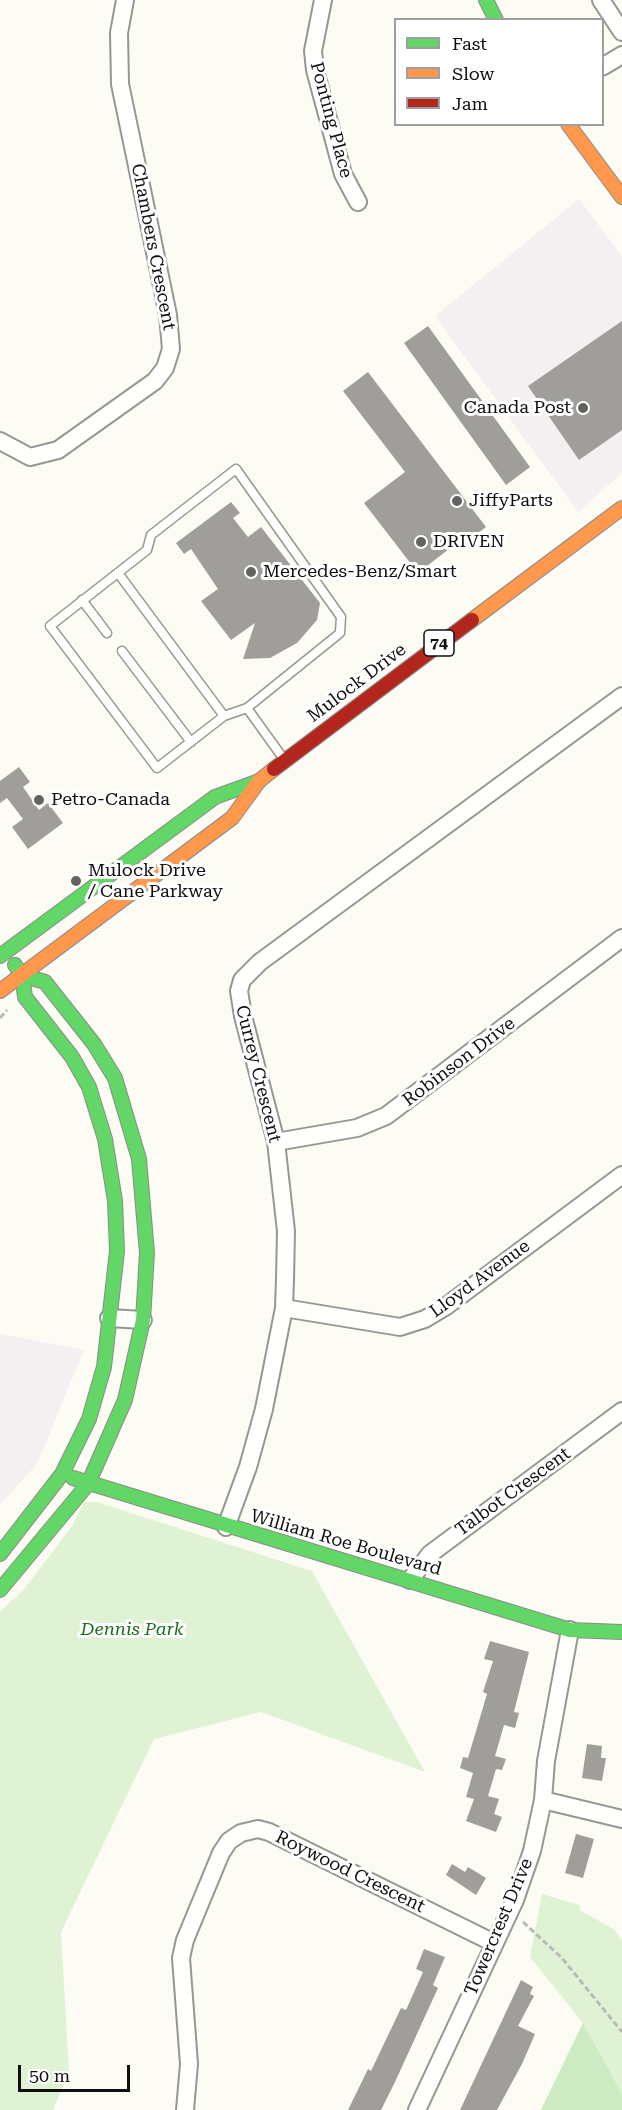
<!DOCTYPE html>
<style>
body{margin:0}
#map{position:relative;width:622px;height:2110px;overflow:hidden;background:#fcfcf5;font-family:"Roboto Serif",serif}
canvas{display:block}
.legend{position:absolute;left:394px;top:18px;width:210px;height:108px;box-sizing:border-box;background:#fff;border:2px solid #9f9f9f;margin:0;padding:8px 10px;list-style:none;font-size:18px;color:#0f0f0f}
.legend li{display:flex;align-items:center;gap:12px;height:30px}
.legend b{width:30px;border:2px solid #9f9f9f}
.scale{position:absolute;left:18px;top:2065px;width:112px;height:27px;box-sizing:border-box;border:3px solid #0f0f0f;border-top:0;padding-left:8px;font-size:18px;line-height:21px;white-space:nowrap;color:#0f0f0f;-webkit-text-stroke:4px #fff;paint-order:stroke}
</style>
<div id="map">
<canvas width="622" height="2110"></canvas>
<ul class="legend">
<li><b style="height:8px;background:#63d668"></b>Fast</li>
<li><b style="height:8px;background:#ff974d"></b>Slow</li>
<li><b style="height:8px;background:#b3261e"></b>Jam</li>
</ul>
<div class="scale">50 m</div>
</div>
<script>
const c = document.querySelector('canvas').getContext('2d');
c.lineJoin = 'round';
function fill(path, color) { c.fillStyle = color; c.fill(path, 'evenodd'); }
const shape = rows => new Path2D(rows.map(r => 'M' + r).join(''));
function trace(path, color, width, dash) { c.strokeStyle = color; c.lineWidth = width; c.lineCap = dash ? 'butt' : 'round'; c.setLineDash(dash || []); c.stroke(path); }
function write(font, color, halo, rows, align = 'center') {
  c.font = font + ' "Roboto Serif",serif'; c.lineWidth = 6; c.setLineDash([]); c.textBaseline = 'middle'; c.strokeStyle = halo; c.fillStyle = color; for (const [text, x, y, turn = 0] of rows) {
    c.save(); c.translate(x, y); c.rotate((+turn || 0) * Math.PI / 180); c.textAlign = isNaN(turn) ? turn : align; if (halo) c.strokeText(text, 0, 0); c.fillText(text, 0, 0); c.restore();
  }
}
fill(shape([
 [579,199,622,256,622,473,578,512,435,316],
 [0,1334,84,1350,37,1464,0,1505]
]), '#f4eff1');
fill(shape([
 [84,1502,97,1502,312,1571,425,1772,261,1712,154,1739,61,1932,69,2072,53,2110,0,2110,0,1612,24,1589,72,1526],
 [542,1894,579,1905,581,1911,614,1929,622,1940,622,2110,541,2110,583,2023,530,1957]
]), '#dff3d4');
fill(shape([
 [583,2023,622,2094,622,2110,541,2110]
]), '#cdebc2');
fill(shape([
 [622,321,622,430,579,460,528,386],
 [428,326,530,467,506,485,404,343],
 [368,372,486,527,461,546,458,542,418,573,364,503,405,472,343,391],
 [231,502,240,513,233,518,248,537,261,527,320,603,317,620,297,643,270,658,243,659,255,623,231,640,201,601,218,589,191,549,184,554,176,543],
 [19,767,30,782,23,787,39,810,48,803,63,823,28,849,12,827,23,819,7,798,0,803,0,781],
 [490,1641,529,1652,514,1712,519,1713,515,1728,504,1725,495,1756,506,1759,502,1770,496,1769,488,1796,499,1799,494,1814,502,1817,496,1832,466,1821,474,1799,466,1797,473,1773,460,1768,463,1757,468,1758,487,1694,483,1692,493,1661,484,1659],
 [587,1744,602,1746,601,1758,606,1758,602,1781,582,1778],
 [576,1834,594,1839,583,1878,565,1873],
 [452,1864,465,1872,468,1867,486,1878,476,1895,446,1875],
 [424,1949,445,1957,433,1985,438,1988,395,2082,381,2110,348,2110,368,2069,371,2071,401,2008,406,2010,423,1972,416,1969],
 [521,1980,533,1987,530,1994,534,1996,518,2026,535,2034,522,2064,497,2110,460,2110]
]), '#a09e9a');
const lane = shape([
 [118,573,224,716],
 [82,600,107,633],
 [122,651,191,742],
 [247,708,224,716,157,768,50,626,147,550,151,535,236,469,341,617,340,633,247,708,283,758]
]);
const street = shape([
 [323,0,313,51,315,70,343,174,358,202],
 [601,0,622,32],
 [602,67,622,55],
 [0,441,30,457,58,450,155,381,165,368,171,349,168,315,120,84,119,33,125,0],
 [276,1142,357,1128,386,1116,622,938],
 [284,1308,400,1327,425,1319,445,1307,622,1175],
 [109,1318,143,1320],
 [226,1527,248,1467,264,1409,284,1308,285,1279,286,1231,276,1142,243,1016,239,991,242,980,260,962,622,696],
 [410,1580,430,1554,622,1411],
 [543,1800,622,1819],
 [185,2110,189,2064,181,1958,185,1940,221,1853,229,1841,241,1833,258,1829,269,1832,494,1943],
 [417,2110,515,1900,532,1851,543,1800,546,1761,570,1630]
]);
const fast = shape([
 [486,0,496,20],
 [0,956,215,797,259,781],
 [73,1478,570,1630,622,1632],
 [0,1554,62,1474,89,1419,104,1367,117,1251,115,1201,105,1139,89,1087,72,1057,25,997,22,975,15,965],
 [0,1590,88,1484,125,1400,143,1320,147,1253,139,1159,115,1078,94,1044,45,982,22,975]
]);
const slow = shape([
 [568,124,622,197],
 [472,620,622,508],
 [0,991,232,818,259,781,274,769]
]);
const jam = shape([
 [274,769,472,620]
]);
trace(lane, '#969693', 11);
trace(street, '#969693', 20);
trace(fast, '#8c8c89', 16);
trace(slow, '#8c8c89', 16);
trace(jam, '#8c8c89', 16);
trace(shape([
 [0,1018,7,1010],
 [523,1922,562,1958,622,2032]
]), '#b9b9b8', 3, [6, 3]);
trace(lane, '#fffffe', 8);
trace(street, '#fffffe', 16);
trace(fast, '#63d668', 14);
trace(slow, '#ff974d', 14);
trace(jam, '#b3261e', 14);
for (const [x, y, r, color] of [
 [583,408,6,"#626260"],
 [457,501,6,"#626260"],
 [421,542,6,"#626260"],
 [251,572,6,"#626260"],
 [39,800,6,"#626260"],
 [76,881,6,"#626260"]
]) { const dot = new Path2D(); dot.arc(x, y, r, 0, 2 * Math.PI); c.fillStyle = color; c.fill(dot); trace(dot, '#fff', 2); }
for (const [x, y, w] of [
 [439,643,30]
]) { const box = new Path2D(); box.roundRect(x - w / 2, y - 13, w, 26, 4.5); c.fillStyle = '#fff'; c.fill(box); trace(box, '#0f0f0f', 1.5); }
write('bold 16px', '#0f0f0f', null, [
 ["74",439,643]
]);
write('18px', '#0f0f0f', '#fff', [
 ["Ponting Place",331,120,75],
 ["Chambers Crescent",153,247,79],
 ["Mulock Drive",357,683,-37],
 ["Robinson Drive",459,1062,-37],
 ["Currey Crescent",258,1074,76],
 ["Lloyd Avenue",480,1279,-36],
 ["Talbot Crescent",513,1492,-36],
 ["William Roe Boulevard",346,1543,16],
 ["Roywood Crescent",350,1872,26],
 ["Towercrest Drive",499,1927,-67]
]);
write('18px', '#0f0f0f', '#fff', [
 ["Canada Post",571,408,"right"],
 ["JiffyParts",469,501],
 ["DRIVEN",433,542],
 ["Mercedes-Benz/Smart",263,572],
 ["Petro-Canada",51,800],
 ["Mulock Drive",88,871],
 ["/ Cane Parkway",88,892]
], 'left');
write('italic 18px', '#1c6b1d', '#fff', [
 ["Dennis Park",132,1630]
]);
</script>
